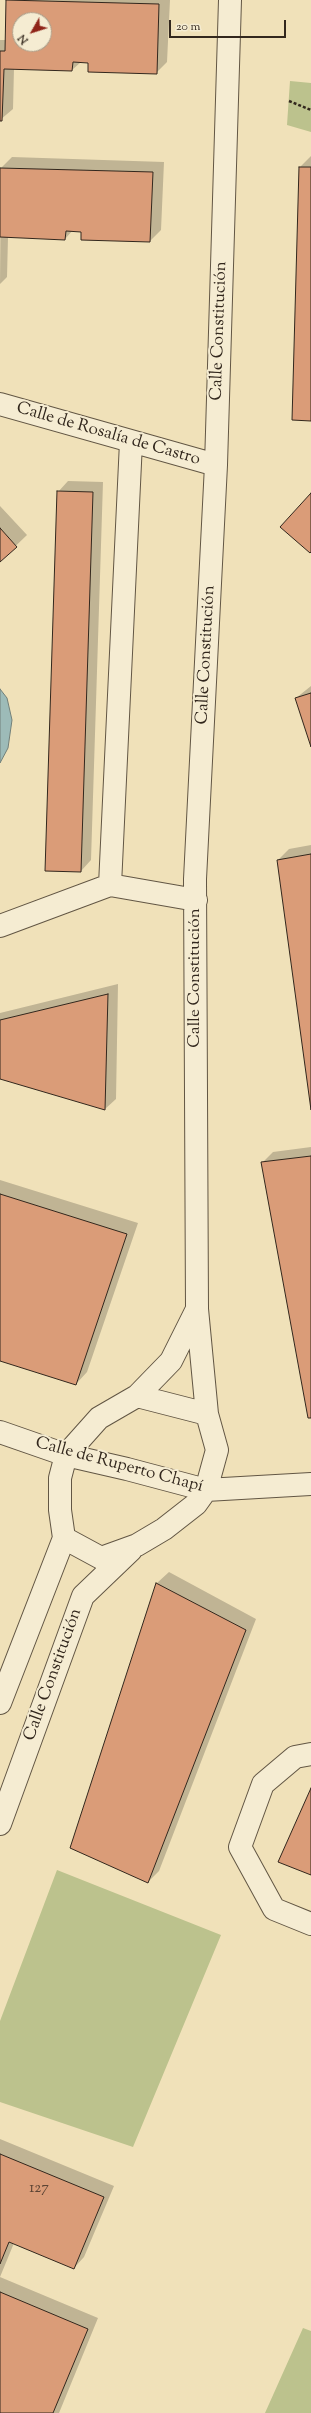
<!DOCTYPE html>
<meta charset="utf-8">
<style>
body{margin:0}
#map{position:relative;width:311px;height:2413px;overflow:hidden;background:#f0e1b9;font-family:"Sorts Mill Goudy",serif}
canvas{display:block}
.north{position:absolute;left:12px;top:12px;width:40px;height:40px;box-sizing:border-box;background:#f5ecd2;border:1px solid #a79d8a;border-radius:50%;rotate:231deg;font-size:11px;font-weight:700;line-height:16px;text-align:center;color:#32271d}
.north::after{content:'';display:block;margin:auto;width:14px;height:18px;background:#8f2418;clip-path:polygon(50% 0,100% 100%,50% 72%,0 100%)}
.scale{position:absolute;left:169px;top:20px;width:117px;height:18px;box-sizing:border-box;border:2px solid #32271d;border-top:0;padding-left:5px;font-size:12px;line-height:14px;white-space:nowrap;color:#32271d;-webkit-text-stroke:3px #f5ecd2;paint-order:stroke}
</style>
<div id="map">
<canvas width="311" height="2413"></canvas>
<div class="north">N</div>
<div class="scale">20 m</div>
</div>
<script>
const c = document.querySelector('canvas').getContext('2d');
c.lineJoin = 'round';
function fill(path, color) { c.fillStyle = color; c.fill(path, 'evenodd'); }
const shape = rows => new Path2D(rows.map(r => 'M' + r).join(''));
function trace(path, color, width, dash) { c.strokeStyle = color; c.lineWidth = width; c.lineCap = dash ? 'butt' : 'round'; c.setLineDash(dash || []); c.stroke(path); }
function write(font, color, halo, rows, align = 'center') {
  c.font = font + ' "Sorts Mill Goudy",serif'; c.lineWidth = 4; c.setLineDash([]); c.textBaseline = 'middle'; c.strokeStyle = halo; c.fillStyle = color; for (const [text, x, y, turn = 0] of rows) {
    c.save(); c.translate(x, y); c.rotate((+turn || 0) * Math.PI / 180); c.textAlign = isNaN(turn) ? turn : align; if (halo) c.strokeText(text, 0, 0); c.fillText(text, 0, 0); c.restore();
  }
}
fill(shape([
 [290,81,311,83,311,132,287,125],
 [57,1870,221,1935,133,2147,0,2102,0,2021],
 [303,2328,311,2331,311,2413,265,2413]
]), '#bcc28d');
const water = shape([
 [0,689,7,698,12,720,8,748,0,763,0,689]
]);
fill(water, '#9dbbb8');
trace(water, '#72807a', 1);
fill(shape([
 [7,0,170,0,167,62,156,73,89,62,81,62,72,70,14,68,13,109,0,120,0,40,6,40],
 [20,20,44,20,44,44,20,44],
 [311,156,311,420,293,419,300,167],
 [12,157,164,162,161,230,150,241,73,230,65,239,8,237,7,277,0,284,1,168],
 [68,481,103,482,91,860,81,871,58,492],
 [0,506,27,535,0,561],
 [311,686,311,744,296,698],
 [311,845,311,1103,278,860,289,849],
 [118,984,116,1099,105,1109,0,1078,0,1013],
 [311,1147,311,1417,262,1163,273,1152],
 [0,1180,138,1223,87,1372,76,1384,0,1360],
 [169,1572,256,1619,159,1871,148,1882,71,1848,157,1583],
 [0,2139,114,2186,84,2257,74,2268,14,2243,0,2277,98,2318,59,2413,0,2413]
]), '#0003');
const building = shape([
 [6,0,159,4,157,74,88,72,88,63,73,62,72,71,4,69,2,121,0,121,0,51,5,51,6,0],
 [20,20,44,20,44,44,20,44,20,20],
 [299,167,311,167,311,421,292,420,299,167],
 [0,168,153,172,150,242,81,240,81,232,66,231,65,240,0,237,0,168],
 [57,491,93,492,81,872,45,871,57,491],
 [311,493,311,552,310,553,280,527,311,493],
 [0,528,17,547,0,562,0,528],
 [311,693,311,747,295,698,311,693],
 [311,854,311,1110,277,860,311,854],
 [108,994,105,1110,0,1079,0,1020,108,994],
 [311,1156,311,1418,308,1418,261,1162,311,1156],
 [0,1194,127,1234,76,1385,0,1361,0,1194],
 [156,1583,246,1630,148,1883,70,1848,156,1583],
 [311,1788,311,1875,278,1862,311,1788],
 [0,2154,104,2197,74,2269,9,2242,0,2264,0,2154],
 [0,2292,88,2329,53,2413,0,2413,0,2292]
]);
fill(building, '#da9c78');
trace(building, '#32271d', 1);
const minor = shape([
 [0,404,216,465],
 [110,885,131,442],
 [0,926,110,885,196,900],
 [137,1396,207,1414],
 [0,1432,66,1455,127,1469,206,1490,311,1484],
 [64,1538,101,1558,137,1545,164,1529,196,1504,206,1490,217,1450,207,1414,197,1309,195,879,216,465,230,0],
 [0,1703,64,1538,60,1510,60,1478,66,1455,99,1418,137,1396,171,1361,197,1309],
 [311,1754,295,1757,263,1784,240,1847,274,1909,311,1924],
 [0,1824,83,1596,131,1550]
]);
trace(minor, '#625644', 24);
trace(shape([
 [289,101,311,110]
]), '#32271d', 2.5, [3, 2]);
trace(minor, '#f5ecd2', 22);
write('15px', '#5c4434', null, [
 ["127",39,2189]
]);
write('17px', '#32271d', '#f5ecd2', [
 ["Calle Constitución",220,331,-88],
 ["Calle de Rosalía de Castro",108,435,16],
 ["Calle Constitución",207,655,-87],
 ["Calle Constitución",196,978,-90],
 ["Calle de Ruperto Chapí",119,1466,15],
 ["Calle Constitución",54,1675,-70]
]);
</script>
